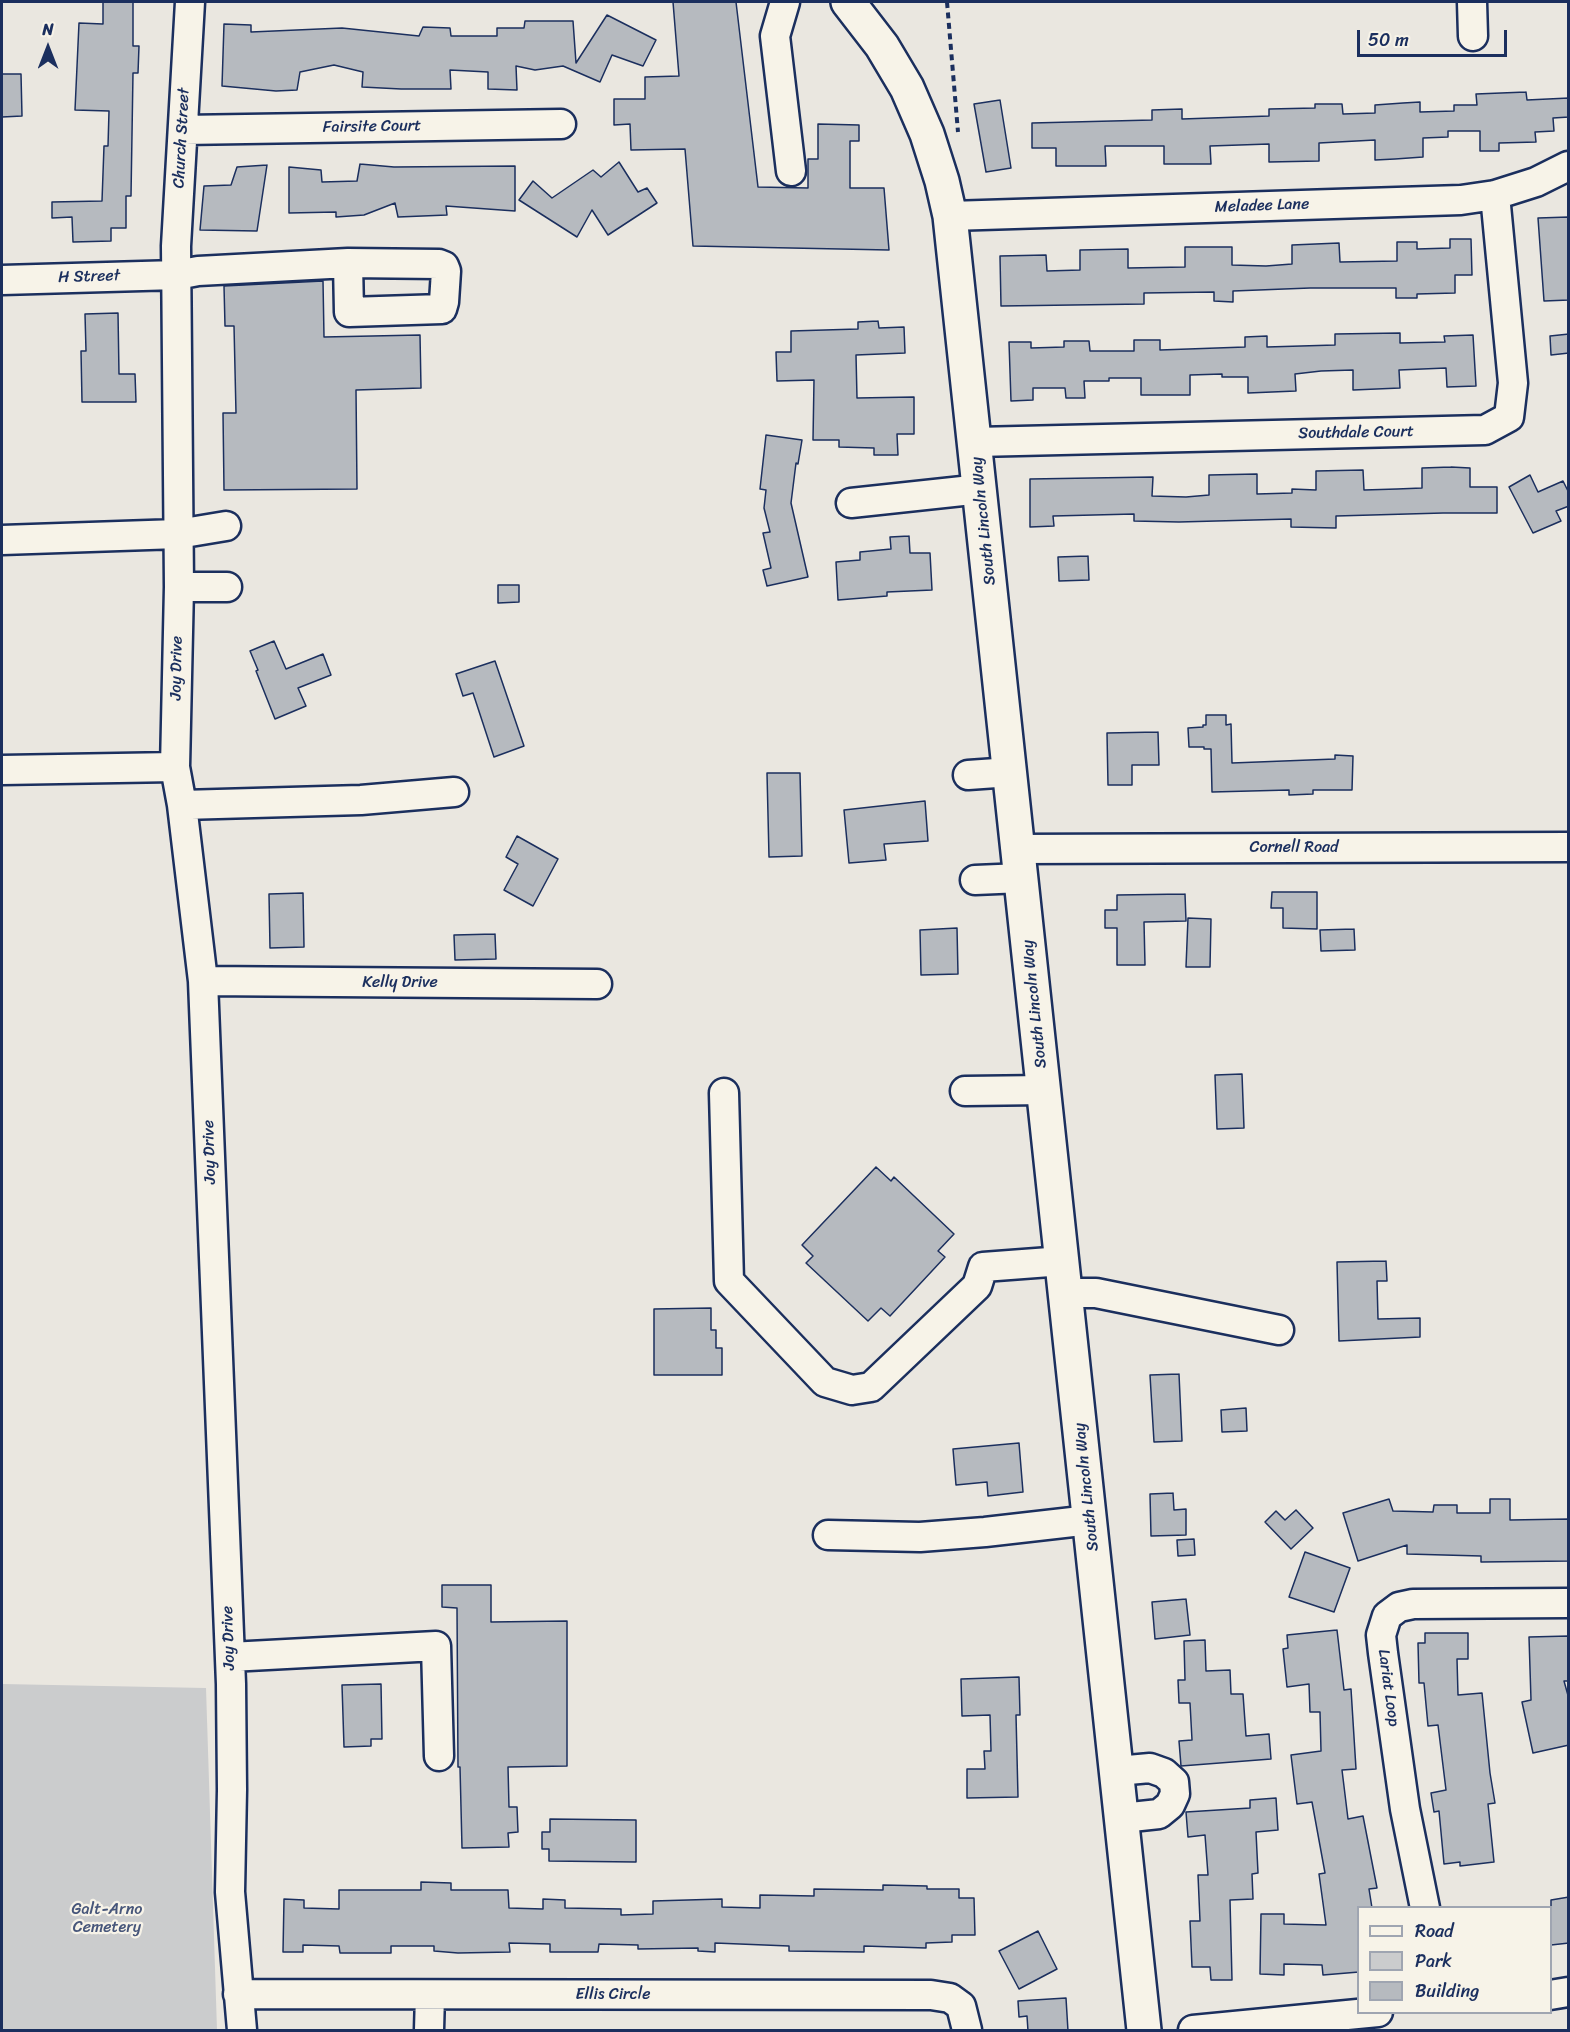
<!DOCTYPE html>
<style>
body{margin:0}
#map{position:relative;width:1570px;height:2032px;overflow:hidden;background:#eae7e0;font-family:Sriracha,sans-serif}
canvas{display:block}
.frame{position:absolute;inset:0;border:3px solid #1b2f5e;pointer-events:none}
.legend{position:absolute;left:1357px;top:1906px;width:195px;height:108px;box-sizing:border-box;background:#f7f3e8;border:2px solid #9fa5b1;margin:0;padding:8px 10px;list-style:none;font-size:18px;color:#1b2f5e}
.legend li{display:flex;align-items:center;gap:12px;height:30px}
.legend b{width:30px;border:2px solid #9fa5b1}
.north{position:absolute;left:18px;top:18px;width:60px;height:60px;-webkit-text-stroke:4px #f7f3e8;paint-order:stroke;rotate:0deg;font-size:16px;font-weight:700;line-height:24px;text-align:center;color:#1b2f5e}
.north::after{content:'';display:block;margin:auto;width:21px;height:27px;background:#1b2f5e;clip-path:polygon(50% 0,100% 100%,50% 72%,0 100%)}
.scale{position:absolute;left:1357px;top:30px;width:150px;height:27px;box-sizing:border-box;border:3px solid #1b2f5e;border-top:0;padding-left:8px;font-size:18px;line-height:21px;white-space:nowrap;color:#1b2f5e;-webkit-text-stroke:4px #f7f3e8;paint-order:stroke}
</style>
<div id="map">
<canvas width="1570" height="2032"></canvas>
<div class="frame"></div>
<ul class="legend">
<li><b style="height:8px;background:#f7f3e8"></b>Road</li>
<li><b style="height:16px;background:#cbcccd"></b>Park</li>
<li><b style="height:16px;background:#b6babf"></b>Building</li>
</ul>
<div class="north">N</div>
<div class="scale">50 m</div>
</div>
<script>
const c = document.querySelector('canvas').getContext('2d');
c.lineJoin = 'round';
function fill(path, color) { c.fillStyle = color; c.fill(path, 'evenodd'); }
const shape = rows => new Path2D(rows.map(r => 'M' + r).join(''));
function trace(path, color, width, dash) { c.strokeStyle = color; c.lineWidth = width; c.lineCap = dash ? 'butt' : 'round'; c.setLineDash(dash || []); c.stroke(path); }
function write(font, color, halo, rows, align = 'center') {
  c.font = font + ' Sriracha,sans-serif'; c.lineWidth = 4.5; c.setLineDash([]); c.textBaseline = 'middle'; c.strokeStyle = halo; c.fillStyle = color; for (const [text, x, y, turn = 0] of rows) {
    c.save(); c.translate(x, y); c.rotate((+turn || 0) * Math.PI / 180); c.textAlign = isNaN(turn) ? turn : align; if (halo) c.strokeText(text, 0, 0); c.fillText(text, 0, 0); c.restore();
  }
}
fill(shape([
 [2,1684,206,1688,217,2030,2,2030]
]), '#cbcccd');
const building = shape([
 [103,2,133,2,133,46,139,46,138,73,133,73,131,196,126,196,126,228,111,228,111,241,73,242,72,217,52,218,52,202,102,201,104,146,108,146,109,111,75,110,79,23,103,24,103,2],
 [673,2,736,2,758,187,808,188,808,159,818,159,818,124,859,125,859,141,850,141,850,188,884,188,889,250,693,246,685,149,631,150,630,124,614,125,614,99,645,99,645,77,679,76,673,2],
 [607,15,656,40,643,66,612,55,600,82,563,66,535,70,516,66,517,90,488,89,488,72,450,70,451,89,401,89,362,87,363,72,334,65,300,72,297,90,276,91,222,86,224,24,251,25,251,32,342,28,419,36,423,27,450,28,451,36,497,36,497,28,524,28,525,21,573,21,576,63,607,15],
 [2,74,21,74,22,116,2,117,2,74],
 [1526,92,1527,100,1569,98,1569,117,1553,118,1554,131,1535,132,1536,142,1499,143,1499,151,1480,151,1480,131,1448,131,1448,137,1423,138,1423,157,1395,159,1375,160,1375,140,1319,143,1319,161,1269,162,1269,144,1210,146,1211,164,1164,164,1164,146,1105,146,1106,166,1056,166,1056,148,1032,148,1032,123,1152,120,1152,110,1182,109,1182,119,1269,116,1269,109,1315,108,1315,104,1342,104,1343,114,1375,113,1375,105,1403,103,1420,102,1420,112,1454,111,1454,105,1477,105,1476,94,1526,92],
 [1000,100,1011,168,986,172,974,104,1000,100],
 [619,162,638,192,647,188,657,203,608,235,592,210,577,237,519,200,533,181,552,198,593,170,601,177,619,162],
 [360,164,394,167,515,166,515,211,446,206,447,215,398,217,395,203,364,215,336,217,336,212,289,213,289,167,321,170,322,182,357,181,360,164],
 [267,165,257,231,200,230,204,186,231,185,237,167,267,165],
 [1569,217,1569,300,1544,301,1538,218,1569,217],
 [1450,239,1471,239,1472,275,1455,275,1455,293,1417,294,1417,298,1396,298,1396,288,1310,288,1233,291,1233,302,1214,301,1214,292,1144,293,1144,304,1001,306,1000,256,1046,255,1047,271,1080,270,1080,250,1128,249,1128,268,1185,267,1185,247,1232,247,1232,265,1266,266,1292,264,1292,245,1339,243,1340,262,1397,261,1397,242,1417,242,1417,249,1450,248,1450,239],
 [323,281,324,337,420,335,421,388,356,390,357,489,224,490,223,413,236,413,234,326,225,326,224,286,323,281],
 [118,313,119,374,135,374,136,402,82,402,81,351,86,351,85,314,118,313],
 [878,321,879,328,904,327,905,353,856,355,857,398,914,397,914,434,897,434,898,455,874,455,874,448,839,447,839,440,813,440,814,380,777,381,776,352,791,352,791,331,858,329,858,322,878,321],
 [1400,333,1400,343,1445,342,1444,336,1473,335,1476,386,1447,387,1446,368,1399,370,1400,388,1353,390,1353,370,1321,371,1295,374,1296,391,1248,393,1248,377,1222,377,1222,374,1190,375,1190,395,1141,395,1141,378,1109,378,1109,381,1084,381,1085,398,1066,398,1065,388,1033,388,1033,400,1011,401,1009,342,1031,342,1031,348,1064,347,1064,341,1089,341,1090,351,1134,351,1134,340,1160,340,1160,350,1245,347,1245,337,1267,336,1267,347,1335,345,1335,334,1400,333],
 [1569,334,1569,353,1551,355,1550,336,1569,334],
 [766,435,802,440,798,464,796,463,791,503,808,577,767,586,763,570,771,568,763,533,770,532,764,508,766,490,760,489,766,435],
 [1451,467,1470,468,1470,487,1497,487,1497,513,1443,513,1336,516,1336,528,1291,527,1291,519,1179,522,1134,521,1134,514,1053,516,1054,526,1030,527,1030,479,1153,477,1152,496,1186,497,1209,495,1209,475,1257,474,1257,494,1292,493,1292,489,1316,490,1316,471,1363,470,1364,490,1397,489,1422,488,1422,468,1451,467],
 [1530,475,1538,492,1563,481,1569,493,1569,506,1556,511,1561,521,1533,533,1509,487,1530,475],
 [909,536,910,553,930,553,932,590,887,592,887,596,838,600,836,562,860,560,860,552,891,549,890,537,909,536],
 [1088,556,1089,580,1059,581,1058,557,1088,556],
 [498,585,519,585,519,602,498,603,498,585],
 [274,641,286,669,323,654,331,675,298,688,306,706,275,719,256,671,258,670,250,651,274,641],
 [495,661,524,746,494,757,473,693,463,696,456,674,495,661],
 [1206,715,1226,715,1226,725,1231,724,1232,763,1335,759,1335,755,1353,756,1352,790,1313,790,1313,794,1289,795,1289,790,1212,792,1211,749,1204,749,1204,747,1189,747,1188,728,1203,727,1203,725,1206,725,1206,715],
 [1158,732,1159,765,1132,765,1132,785,1108,785,1107,733,1158,732],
 [767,773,800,773,802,856,769,857,767,773],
 [925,801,928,841,884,844,886,860,849,863,844,810,925,801],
 [517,836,558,859,533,906,504,890,518,864,506,857,517,836],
 [1272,892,1317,892,1317,929,1283,928,1283,908,1271,908,1272,892],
 [303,893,304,947,270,948,269,894,303,893],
 [1185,894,1186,921,1144,922,1145,965,1117,965,1117,928,1105,928,1105,910,1117,910,1117,895,1185,894],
 [1188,918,1211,919,1210,967,1186,967,1188,918],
 [957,928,958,974,921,975,920,930,957,928],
 [1354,929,1355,950,1321,951,1320,930,1354,929],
 [495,934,496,959,455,960,454,935,495,934],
 [1242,1074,1244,1128,1217,1129,1215,1075,1242,1074],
 [876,1167,891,1181,894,1177,954,1234,938,1251,945,1257,890,1316,881,1308,868,1321,806,1263,813,1256,802,1245,876,1167],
 [1386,1261,1387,1281,1377,1281,1378,1319,1420,1318,1420,1337,1339,1341,1337,1262,1386,1261],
 [711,1308,711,1330,716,1330,716,1348,722,1348,722,1375,654,1375,654,1309,711,1308],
 [1179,1374,1182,1441,1154,1442,1150,1375,1179,1374],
 [1246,1408,1247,1431,1222,1432,1221,1410,1246,1408],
 [1019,1443,1023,1492,988,1496,987,1482,956,1485,953,1449,1019,1443],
 [1173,1493,1174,1510,1186,1509,1186,1535,1151,1536,1150,1494,1173,1493],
 [1389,1499,1393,1511,1433,1512,1434,1505,1457,1505,1457,1513,1490,1513,1490,1499,1510,1499,1510,1520,1569,1519,1569,1561,1481,1562,1481,1556,1407,1554,1407,1545,1358,1561,1343,1513,1389,1499],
 [1296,1510,1313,1528,1291,1549,1265,1522,1276,1511,1285,1520,1296,1510],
 [1194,1539,1195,1555,1178,1556,1177,1540,1194,1539],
 [1305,1552,1350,1568,1334,1612,1289,1597,1305,1552],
 [442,1585,491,1585,491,1622,567,1621,567,1766,508,1767,509,1807,517,1807,518,1832,508,1833,509,1847,462,1848,460,1767,458,1767,457,1608,442,1607,442,1585],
 [1186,1599,1190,1635,1155,1639,1152,1602,1186,1599],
 [1337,1630,1344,1690,1351,1689,1356,1769,1342,1770,1348,1819,1363,1816,1377,1888,1369,1889,1372,1908,1359,1908,1359,1972,1323,1975,1322,1965,1284,1964,1284,1975,1260,1974,1261,1914,1284,1914,1284,1924,1326,1925,1319,1874,1325,1873,1312,1802,1297,1804,1291,1755,1321,1751,1320,1712,1310,1712,1309,1684,1287,1687,1283,1649,1288,1648,1287,1635,1337,1630],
 [1425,1633,1468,1633,1468,1659,1457,1659,1458,1695,1482,1693,1490,1773,1495,1803,1488,1804,1494,1862,1460,1866,1460,1862,1444,1864,1439,1811,1434,1812,1431,1793,1446,1790,1438,1725,1428,1726,1424,1683,1419,1683,1418,1643,1425,1643,1425,1633],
 [1569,1636,1569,1681,1564,1681,1569,1699,1569,1745,1533,1753,1522,1702,1531,1700,1529,1637,1569,1636],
 [1205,1640,1206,1671,1230,1670,1231,1694,1243,1694,1246,1736,1269,1734,1271,1759,1181,1766,1179,1741,1192,1740,1190,1703,1179,1703,1178,1680,1185,1680,1184,1641,1205,1640],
 [1019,1677,1020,1715,1016,1715,1018,1797,967,1798,967,1769,985,1769,984,1751,991,1751,990,1715,962,1716,961,1679,1019,1677],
 [381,1684,382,1739,371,1739,371,1746,344,1747,342,1685,381,1684],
 [1276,1798,1278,1830,1256,1832,1258,1873,1252,1874,1253,1899,1230,1900,1232,1980,1211,1980,1210,1967,1192,1967,1190,1921,1200,1921,1198,1875,1208,1875,1205,1835,1188,1837,1186,1812,1250,1808,1250,1800,1276,1798],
 [550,1819,636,1820,636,1862,549,1861,549,1849,542,1849,542,1832,550,1832,550,1819],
 [421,1882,451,1883,451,1890,508,1890,509,1908,543,1909,543,1899,565,1900,565,1908,621,1909,621,1915,653,1914,653,1901,722,1899,722,1907,760,1908,760,1895,814,1896,814,1889,883,1890,883,1885,927,1886,927,1889,959,1889,959,1898,974,1898,975,1935,952,1935,952,1942,926,1943,926,1948,864,1946,864,1952,789,1951,789,1946,715,1943,715,1952,698,1951,698,1948,638,1949,638,1945,599,1944,598,1952,550,1952,550,1944,509,1943,510,1952,458,1953,434,1951,434,1946,391,1946,391,1953,340,1953,339,1946,303,1945,303,1952,283,1952,284,1899,304,1900,304,1908,339,1909,339,1890,421,1890,421,1882],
 [1569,1897,1569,1943,1551,1945,1551,1900,1569,1897],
 [1038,1931,1057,1969,1019,1989,999,1951,1038,1931],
 [1066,1998,1068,2031,1028,2031,1027,2016,1019,2017,1018,2001,1066,1998]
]);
fill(building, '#b6babf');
trace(building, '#1b2f5e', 1.5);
const minor = shape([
 [190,2,176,246,179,587,175,767,182,805,203,981,231,1684,232,1790,230,1892,242,2030],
 [785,2,775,36,791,171],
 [1472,2,1473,36],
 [183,130,561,124],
 [950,216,1461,200,1495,195,1536,182,1568,166],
 [2,280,177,275,198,271,348,263,439,264,444,266,446,271,444,302,442,309,349,312,348,263],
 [976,442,1485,430,1509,417,1513,383,1495,195],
 [851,503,981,489],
 [2,540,178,534,226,526],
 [179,587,227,587],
 [2,770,175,767],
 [968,775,1011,772],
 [182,805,361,800,454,792],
 [1019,849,1568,847],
 [975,880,1022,878],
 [203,981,597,984],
 [965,1091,1045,1090],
 [724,1093,729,1281,825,1382,852,1390,871,1387,977,1286,983,1267,1063,1261],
 [1066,1293,1096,1293,1279,1330],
 [828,1535,920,1537,985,1532,1090,1520],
 [230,1657,436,1646,439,1756],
 [1117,1771,1150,1768,1164,1773,1174,1782,1175,1794,1170,1805,1159,1814,1122,1818],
 [1425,1908,1405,1809,1383,1653,1381,1635,1387,1616,1399,1607,1413,1604,1568,1603],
 [238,1994,931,1995,950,1998,961,2006,967,2030],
 [1550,1995,1568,1992],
 [429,2030,430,1995],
 [1193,2030,1378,2012]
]);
const major = shape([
 [848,2,882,46,907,88,927,134,942,181,950,216,1144,2030]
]);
trace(minor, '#1b2f5e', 33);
trace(major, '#1b2f5e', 38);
trace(shape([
 [947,2,958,132]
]), '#1b2f5e', 4, [6, 4.5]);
trace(minor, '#f7f3e8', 28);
trace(major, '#f7f3e8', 33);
write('16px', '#1b2f5e', '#f7f3e8', [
 ["Fairsite Court",372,127,-1],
 ["Church Street",182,138,-87],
 ["Meladee Lane",1262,206,-2],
 ["H Street",89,277,-2],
 ["Southdale Court",1356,433,-1],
 ["South Lincoln Way",984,521,-96],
 ["Joy Drive",177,668,-89],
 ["Cornell Road",1294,848],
 ["Kelly Drive",400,983],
 ["South Lincoln Way",1035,1004,-96],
 ["Joy Drive",210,1152,-92],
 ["South Lincoln Way",1087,1487,-96],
 ["Joy Drive",229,1638,-92],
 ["Lariat Loop",1388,1688,82],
 ["Ellis Circle",613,1995]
]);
write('16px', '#47567a', '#f7f3e8', [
 ["Galt-Arno",107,1910],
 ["Cemetery",107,1928]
]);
</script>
